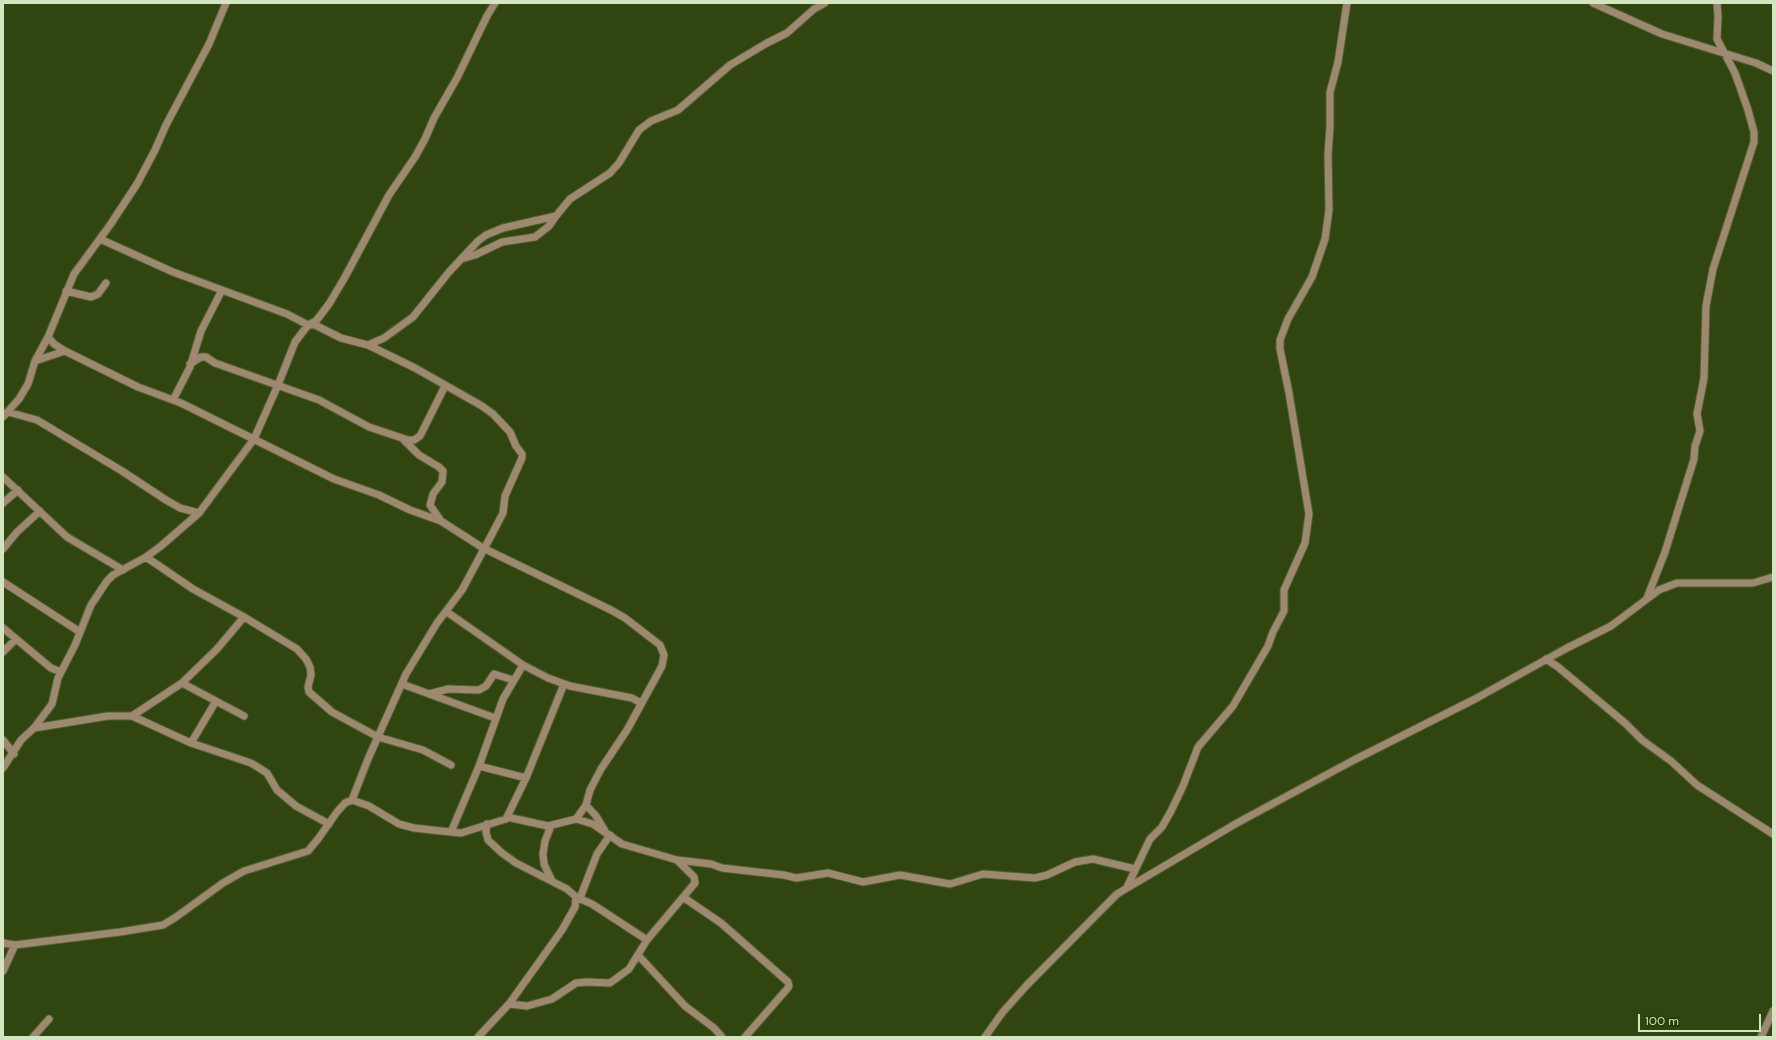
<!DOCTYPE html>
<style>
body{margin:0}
#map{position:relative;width:1776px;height:1040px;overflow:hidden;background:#314511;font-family:"DM Sans",sans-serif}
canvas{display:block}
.frame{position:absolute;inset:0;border:4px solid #d3e4c0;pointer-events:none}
.scale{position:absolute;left:1638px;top:1014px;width:123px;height:18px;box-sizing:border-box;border:2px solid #d3e4c0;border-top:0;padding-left:5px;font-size:12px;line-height:14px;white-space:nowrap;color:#d3e4c0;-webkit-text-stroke:3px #273a04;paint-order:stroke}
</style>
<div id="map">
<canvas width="1776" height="1040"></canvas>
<div class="frame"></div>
<div class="scale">100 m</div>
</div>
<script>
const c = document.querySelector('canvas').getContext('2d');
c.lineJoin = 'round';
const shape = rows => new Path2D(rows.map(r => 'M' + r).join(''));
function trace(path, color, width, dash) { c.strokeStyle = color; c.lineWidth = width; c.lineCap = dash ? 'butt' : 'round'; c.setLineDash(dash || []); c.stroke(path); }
const street = shape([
 [1593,3,1662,34,1756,63,1773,71],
 [100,239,173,272,287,314,308,325,316,321,329,304,345,277,389,195,415,157,425,139,434,118,457,78,487,16,495,3],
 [461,259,475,255,502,242,535,237,549,226,556,216],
 [66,291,91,297,98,294,106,283],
 [48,337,54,344,65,351,138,387,181,403,334,479,379,495,410,510,441,521,483,548,611,610,625,618,660,645,664,655,662,666,627,730,601,769,590,790,586,805,576,819],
 [35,361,65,351],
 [190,364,201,357,206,357,215,363,319,400,369,427,408,440,414,440,420,436,445,386],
 [173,400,190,367,201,331,222,290],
 [8,412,37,420,122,471,166,500,180,508,199,513],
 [3,417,19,399,28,384,35,361,48,337,74,274,110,225,137,184,155,150,166,125,209,44,226,3],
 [403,439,419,455,439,467,443,471,442,482,433,494,430,505,441,521],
 [3,477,67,537,123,570],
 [3,503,18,490],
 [3,549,17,532,40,511],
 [146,557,193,589,244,617,297,649,306,659,310,667,311,675,308,687,309,692,332,712,378,737,423,750,451,765],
 [3,582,80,632],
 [1647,598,1665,552,1694,459,1695,446,1700,431,1697,414,1704,378,1706,306,1713,269,1754,142,1754,132,1748,110,1735,73,1717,39,1718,16,1717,3],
 [447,612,523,665,548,678,570,686,632,698,641,703],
 [3,628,51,668,61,672],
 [3,652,16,639],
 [1546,659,1558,667,1625,723,1642,740,1671,761,1697,785,1773,834],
 [182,683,244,716],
 [402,684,495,718],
 [429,694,448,689,479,690,486,686,494,674,513,680],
 [132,716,182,683,217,649,244,617],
 [34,728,108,716,132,716,191,743,251,763,267,773,277,790,296,806,329,824],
 [3,740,14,754],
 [191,743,216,701],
 [479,766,526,778],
 [3,768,21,740,34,728,52,704,58,678,75,645,91,605,107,581,113,575,146,557,161,546,199,513,254,439,278,385,295,342,308,325,315,325,341,338,368,345,384,338,413,317,449,272,478,241,486,235,503,228,556,216,570,199,610,173,619,163,639,130,651,121,678,110,730,65,767,43,787,33,814,9,825,3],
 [352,800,368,759,406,674,437,623,462,590,492,534,503,513,505,496,522,458,522,454,516,446,510,432,493,414,482,406,415,368,368,345],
 [586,805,596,816,605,831],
 [506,819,526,778,564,684],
 [551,826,545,841,543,854,544,864,552,881],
 [451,832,479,766,503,699,523,665],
 [1127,887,1150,839,1162,827,1171,811,1183,786,1198,747,1233,706,1268,646,1273,632,1284,611,1284,590,1305,543,1309,514,1289,393,1280,349,1280,340,1288,319,1312,277,1325,239,1329,210,1328,154,1330,127,1330,92,1338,62,1347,3],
 [576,897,592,904,647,940],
 [683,897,721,923,788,982,789,986,787,989,745,1037],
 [580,898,597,854,610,835],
 [3,943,15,945,31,943,120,932,163,925,176,917,223,883,244,871,308,851,318,839,337,812,345,803,352,800,369,806,399,824,414,828,432,830,461,833,506,819,507,817,548,826,576,819,593,824,622,844,677,860,711,864,722,868,784,875,796,878,828,873,863,882,900,875,950,884,983,874,1035,878,1047,875,1075,862,1093,859,1135,869],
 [638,955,685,1006,714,1028,722,1037],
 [3,971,15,945],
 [509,1004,527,1006,552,999,576,983,586,982,610,983,629,969,647,940,695,883,694,877,677,860],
 [33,1037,49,1019],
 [478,1037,509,1004,562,930,575,907,576,897,567,889,516,863,502,853,488,840,486,832,487,824],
 [985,1037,1002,1013,1026,986,1117,894,1237,823,1354,760,1475,699,1567,648,1611,626,1659,590,1677,583,1753,583,1773,577],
 [1761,1037,1773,1011]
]);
trace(street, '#4e6230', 9);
trace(street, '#9f8870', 7);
</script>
